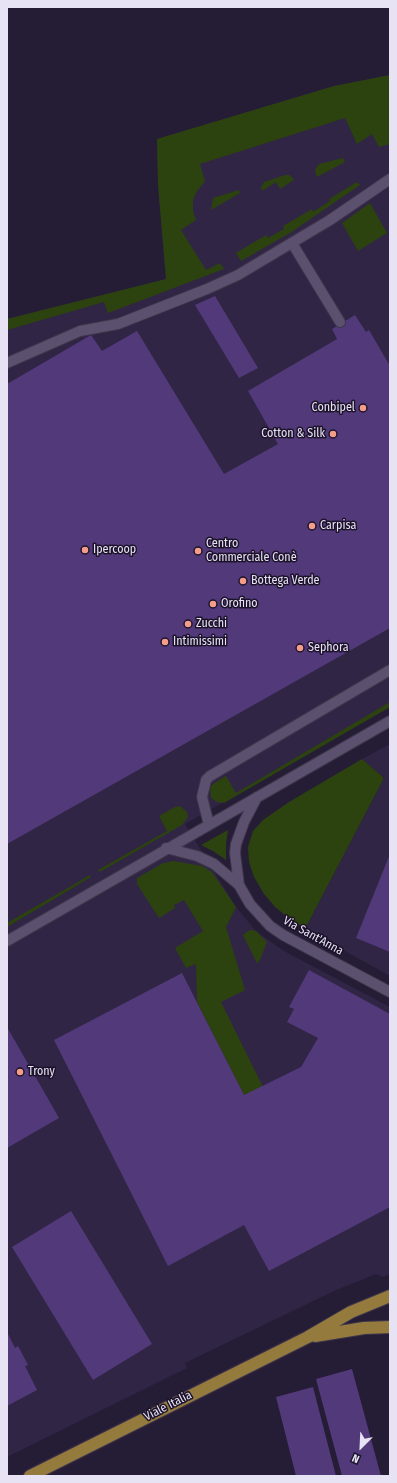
<!DOCTYPE html>
<meta charset="utf-8">
<style>
body{margin:0}
#map{position:relative;width:397px;height:1483px;overflow:hidden;background:#251c36;font-family:"Fira Sans Condensed",sans-serif}
canvas{display:block}
.frame{position:absolute;inset:0;border:8px solid #e7e2f4;pointer-events:none}
.north{position:absolute;left:341px;top:1427px;width:40px;height:40px;-webkit-text-stroke:3px #1c132b;paint-order:stroke;rotate:204deg;font-size:11px;font-weight:700;line-height:16px;text-align:center;color:#e7e2f4}
.north::after{content:'';display:block;margin:auto;width:14px;height:18px;background:#e7e2f4;clip-path:polygon(50% 0,100% 100%,50% 72%,0 100%)}
</style>
<div id="map">
<canvas width="397" height="1483"></canvas>
<div class="frame"></div>
<div class="north">N</div>
</div>
<script>
const c = document.querySelector('canvas').getContext('2d');
c.lineJoin = 'round';
function fill(path, color) { c.fillStyle = color; c.fill(path, 'evenodd'); }
const shape = rows => new Path2D(rows.map(r => 'M' + r).join(''));
function trace(path, color, width, dash) { c.strokeStyle = color; c.lineWidth = width; c.lineCap = dash ? 'butt' : 'round'; c.setLineDash(dash || []); c.stroke(path); }
function write(font, color, halo, rows, align = 'center') {
  c.font = font + ' "Fira Sans Condensed",sans-serif'; c.lineWidth = 3; c.setLineDash([]); c.textBaseline = 'middle'; c.strokeStyle = halo; c.fillStyle = color; for (const [text, x, y, turn = 0] of rows) {
    c.save(); c.translate(x, y); c.rotate((+turn || 0) * Math.PI / 180); c.textAlign = isNaN(turn) ? turn : align; if (halo) c.strokeText(text, 0, 0); c.fillText(text, 0, 0); c.restore();
  }
}
fill(shape([
 [390,75,390,707,185,824,236,907,256,931,284,951,390,1007,390,1274,383,1277,376,1274,334,1291,185,1363,187,1368,7,1457,7,319,166,279,158,185,157,139,334,86],
 [390,744,390,976,305,929,384,778,362,759]
]), '#302544');
fill(shape([
 [390,75,390,144,379,147,372,134,357,144,345,118,200,164,205,181,197,191,193,200,193,211,196,220,181,230,206,270,220,263,224,269,108,313,104,302,7,330,7,319,166,279,158,185,157,139,334,86],
 [343,158,345,162,317,177,315,170,319,164],
 [285,175,290,175,294,180,280,189,276,182,262,191,261,187,264,182],
 [357,182,360,185,290,233,241,261,236,253,266,235,268,238,284,229,283,226,312,209,313,212,330,201,329,199],
 [239,190,240,193,211,210,213,198],
 [370,203,387,233,358,251,342,223],
 [390,702,390,707,224,803,217,802,211,798,210,788,213,784,226,776,236,793],
 [362,759,384,778,305,929,290,919,275,907,264,894,254,877,249,862,248,847,253,831,263,820,289,802],
 [180,806,187,812,188,817,182,825,100,872,98,870,167,831,159,816,175,807],
 [228,830,226,844,226,860,213,851,201,845],
 [174,861,202,866,212,872,236,907,226,927,245,990,221,1002,263,1087,244,1095,197,1002,196,964,186,968,175,948,203,931,184,900,174,905,175,908,159,918,137,884,137,878,163,863],
 [90,875,91,877,7,927,7,923],
 [252,930,256,931,267,942,259,962,257,963,243,935,248,931]
]), '#2c430f');
fill(shape([
 [215,296,258,368,239,378,195,305],
 [355,315,366,332,369,330,390,366,390,628,7,844,7,384,91,335,102,351,137,331,224,474,278,444,248,391,337,339,332,329],
 [390,854,390,952,356,938],
 [309,970,390,1014,390,1207,269,1271,244,1225,168,1266,54,1040,182,973,244,1095,301,1067,318,1038,287,1022,294,1009,289,1007],
 [7,1027,59,1118,7,1148],
 [71,1211,152,1344,93,1380,12,1247],
 [7,1332,15,1348,18,1346,28,1365,25,1366,37,1390,7,1406],
 [352,1369,381,1476,342,1476,316,1379],
 [313,1387,336,1476,296,1476,276,1397]
]), '#52397a');
const lane = shape([
 [292,243,340,322],
 [7,363,80,331,118,324,207,289,238,275,330,220,390,179],
 [209,825,202,797,206,780,210,776,390,670],
 [166,848,197,856,214,864,239,885,250,904,270,926,283,935,390,992],
 [239,885,235,853,236,844,244,822,257,797],
 [7,941,390,721]
]);
const primary = shape([
 [315,1336,364,1328,390,1327],
 [30,1476,308,1337,351,1312,390,1296]
]);
trace(lane, '#3f364c', 12);
trace(primary, '#3f364c', 14);
trace(lane, '#5b516e', 10);
trace(primary, '#947a3c', 12);
for (const [x, y, r, color] of [
 [363,408,4,"#f49e89"],
 [333,434,4,"#f49e89"],
 [312,526,4,"#f49e89"],
 [85,550,4,"#f49e89"],
 [198,551,4,"#f49e89"],
 [243,581,4,"#f49e89"],
 [213,604,4,"#f49e89"],
 [188,624,4,"#f49e89"],
 [165,642,4,"#f49e89"],
 [300,648,4,"#f49e89"],
 [20,1072,4,"#f49e89"]
]) { const dot = new Path2D(); dot.arc(x, y, r, 0, 2 * Math.PI); c.fillStyle = color; c.fill(dot); trace(dot, '#1c132b', 1.5); }
write('12px', '#e7e2f4', '#1c132b', [
 ["Conbipel",355,408,"right"],
 ["Cotton & Silk",325,434,"right"],
 ["Carpisa",320,526],
 ["Centro",206,544],
 ["Commerciale Conè",206,558],
 ["Ipercoop",93,550],
 ["Bottega Verde",251,581],
 ["Orofino",221,604],
 ["Zucchi",196,624],
 ["Intimissimi",173,642],
 ["Sephora",308,648],
 ["Trony",28,1072]
], 'left');
write('12px', '#e7e2f4', '#1c132b', [
 ["Via Sant'Anna",313,936,29],
 ["Viale Italia",168,1406,-27]
]);
</script>
